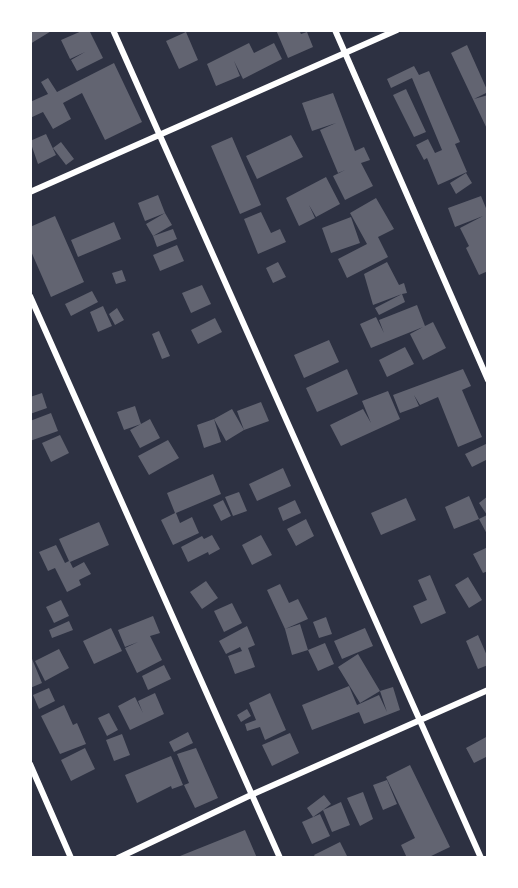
<!DOCTYPE html>
<style>
body{margin:0}
#map{position:relative;width:518px;height:888px;overflow:hidden;background:#2d3142;font-family:Raleway,sans-serif}
canvas{display:block}
.frame{position:absolute;inset:0;border:32px solid #fff;pointer-events:none}
</style>
<div id="map">
<canvas width="518" height="888"></canvas>
<div class="frame"></div>
</div>
<script>
const c = document.querySelector('canvas').getContext('2d');
c.lineJoin = 'round';
function fill(path, color) { c.fillStyle = color; c.fill(path, 'evenodd'); }
const shape = rows => new Path2D(rows.map(r => 'M' + r).join(''));
function trace(path, color, width, dash) { c.strokeStyle = color; c.lineWidth = width; c.lineCap = dash ? 'butt' : 'round'; c.setLineDash(dash || []); c.stroke(path); }
fill(shape([
 [30,30,53,30,30,44],
 [84,30,89,30,103,58,77,71,71,60,85,52,70,59,61,40],
 [276,30,299,30,301,34,307,32,313,47,288,58],
 [186,32,198,60,179,69,166,41],
 [249,43,254,53,274,43,282,59,243,79,234,61,240,76,216,86,207,64],
 [467,45,488,92,474,99,488,95,488,131,451,53],
 [114,63,142,122,105,140,82,93,63,103,71,119,53,129,43,112,30,118,30,102,48,94,41,82,48,78,57,92],
 [414,66,419,75,429,71,460,142,455,144,467,172,438,185,427,158,424,160,416,145,428,139,435,153,442,150,412,78,391,88,387,79],
 [406,89,426,132,414,137,393,95],
 [333,93,355,151,364,147,370,160,361,163,373,186,345,200,333,176,345,170,338,173,320,130,336,123,312,131,302,103],
 [46,134,56,155,38,164,30,141],
 [291,135,303,157,257,179,246,156],
 [232,137,261,205,240,214,211,146],
 [61,142,74,159,66,165,53,148],
 [466,173,472,183,456,194,450,183],
 [326,177,340,204,316,217,309,205,315,218,299,226,286,198],
 [158,195,165,213,145,221,138,203],
 [481,196,488,213,488,271,479,275,466,248,469,246,460,228,483,216,455,227,448,208],
 [376,198,394,229,378,237,388,257,347,278,338,259,367,244,350,213],
 [261,212,271,233,280,229,286,242,258,254,244,219],
 [165,213,172,225,153,236,146,224],
 [55,216,84,282,51,297,30,249,30,227],
 [351,217,360,243,331,253,322,228],
 [114,222,121,239,78,257,71,240],
 [173,229,177,239,157,247,153,236],
 [177,245,184,261,160,271,153,255],
 [278,262,286,277,273,283,266,268],
 [387,262,399,285,404,283,407,293,402,294,405,302,379,315,375,308,402,294,373,305,364,274],
 [122,270,126,281,116,284,112,273],
 [202,285,211,304,191,313,182,293],
 [92,291,98,302,71,316,65,304],
 [417,305,425,326,433,322,446,348,423,360,410,334,423,327,371,348,360,324,376,317,384,333,379,320],
 [103,306,112,326,98,332,90,312],
 [117,308,124,320,115,325,109,314],
 [215,318,222,332,198,344,191,330],
 [159,331,170,356,162,359,152,334],
 [329,340,339,362,304,378,294,355],
 [405,347,414,364,387,377,379,360],
 [347,369,358,394,317,412,306,388],
 [463,369,471,386,462,390,482,437,458,447,438,397,420,405,414,395,419,406,400,413,393,395],
 [388,391,400,419,341,446,330,425,363,409,371,423,362,401],
 [42,393,47,408,30,414,30,397],
 [261,402,269,421,244,430,237,411],
 [135,406,141,424,124,430,117,412],
 [232,409,244,430,226,441,214,419],
 [51,413,58,431,30,441,30,421],
 [150,419,160,438,140,448,130,430],
 [214,419,221,442,204,448,197,425],
 [60,435,69,453,51,462,42,443],
 [168,440,179,458,149,475,138,456],
 [488,443,488,459,472,467,465,454],
 [283,468,291,486,257,501,249,484],
 [213,474,221,494,176,513,180,523,192,517,199,533,173,545,161,520,175,513,167,493],
 [239,492,247,511,233,516,225,497],
 [469,496,479,519,454,529,445,507],
 [488,496,488,536,479,519,487,515,479,503],
 [406,498,416,520,381,535,371,513],
 [223,500,231,516,221,521,213,505],
 [295,500,301,513,283,521,278,508],
 [306,519,314,536,296,546,287,529],
 [99,522,109,545,70,562,73,568,84,562,91,574,79,580,81,585,67,592,55,568,48,571,39,552,56,545,65,563,69,561,59,539],
 [212,535,220,549,209,555,208,552,188,562,181,547,202,536,204,539],
 [261,535,272,555,252,565,242,545],
 [488,547,488,571,483,573,473,554],
 [430,575,446,613,421,624,413,606,427,600,418,580],
 [468,577,482,600,469,608,455,585],
 [206,581,218,598,202,609,190,592],
 [280,584,289,603,298,599,308,619,285,629,267,590],
 [61,600,69,616,54,623,46,607],
 [232,603,242,623,224,632,214,611],
 [153,616,160,633,150,636,162,660,137,673,125,648,138,642,125,647,118,630],
 [326,617,332,634,319,638,313,622],
 [69,621,73,630,52,638,49,630],
 [300,624,308,650,292,655,285,629],
 [247,626,255,645,248,648,255,667,235,674,228,656,242,651,240,647,226,654,219,641],
 [111,628,122,651,94,664,83,641],
 [365,628,373,646,342,659,334,641],
 [478,635,488,658,488,665,478,669,466,641],
 [325,643,334,664,318,671,308,650],
 [59,649,69,668,45,681,35,661],
 [30,654,42,683,30,688],
 [358,654,380,691,360,703,338,667],
 [164,665,171,679,148,690,142,676],
 [349,686,357,705,379,695,387,712,380,691,393,687,400,710,364,724,359,712,312,730,302,705],
 [49,688,55,701,39,709,33,695],
 [155,693,164,714,130,730,118,706,135,697,143,713,138,701],
 [270,693,286,730,265,740,260,727,247,731,245,724,256,720,249,703],
 [64,705,73,725,77,723,86,744,60,754,41,716],
 [247,709,251,716,241,722,237,715],
 [109,713,118,730,107,736,98,718],
 [188,732,193,743,174,752,169,742],
 [290,733,299,753,272,766,262,745],
 [122,734,130,755,114,761,106,740],
 [488,736,488,756,474,763,466,748],
 [85,748,95,769,71,781,61,760],
 [196,748,218,798,195,808,184,785,189,783,177,754],
 [171,756,183,785,172,789,171,786,137,803,125,775],
 [410,765,450,847,427,858,407,858,401,845,415,838,386,777],
 [387,780,397,804,383,810,373,785],
 [363,792,373,819,360,826,347,798],
 [324,795,331,804,323,810,341,802,350,825,332,832,323,810,313,817,307,808],
 [320,814,330,836,312,844,302,822],
 [245,830,257,858,175,858],
 [340,842,348,858,316,858,314,855]
]), '#626471');
trace(shape([
 [113,30,481,858],
 [335,30,488,380],
 [30,192,397,30],
 [30,296,280,858],
 [30,764,71,858],
 [118,858,251,795,488,690]
]), '#fff', 6);
</script>
